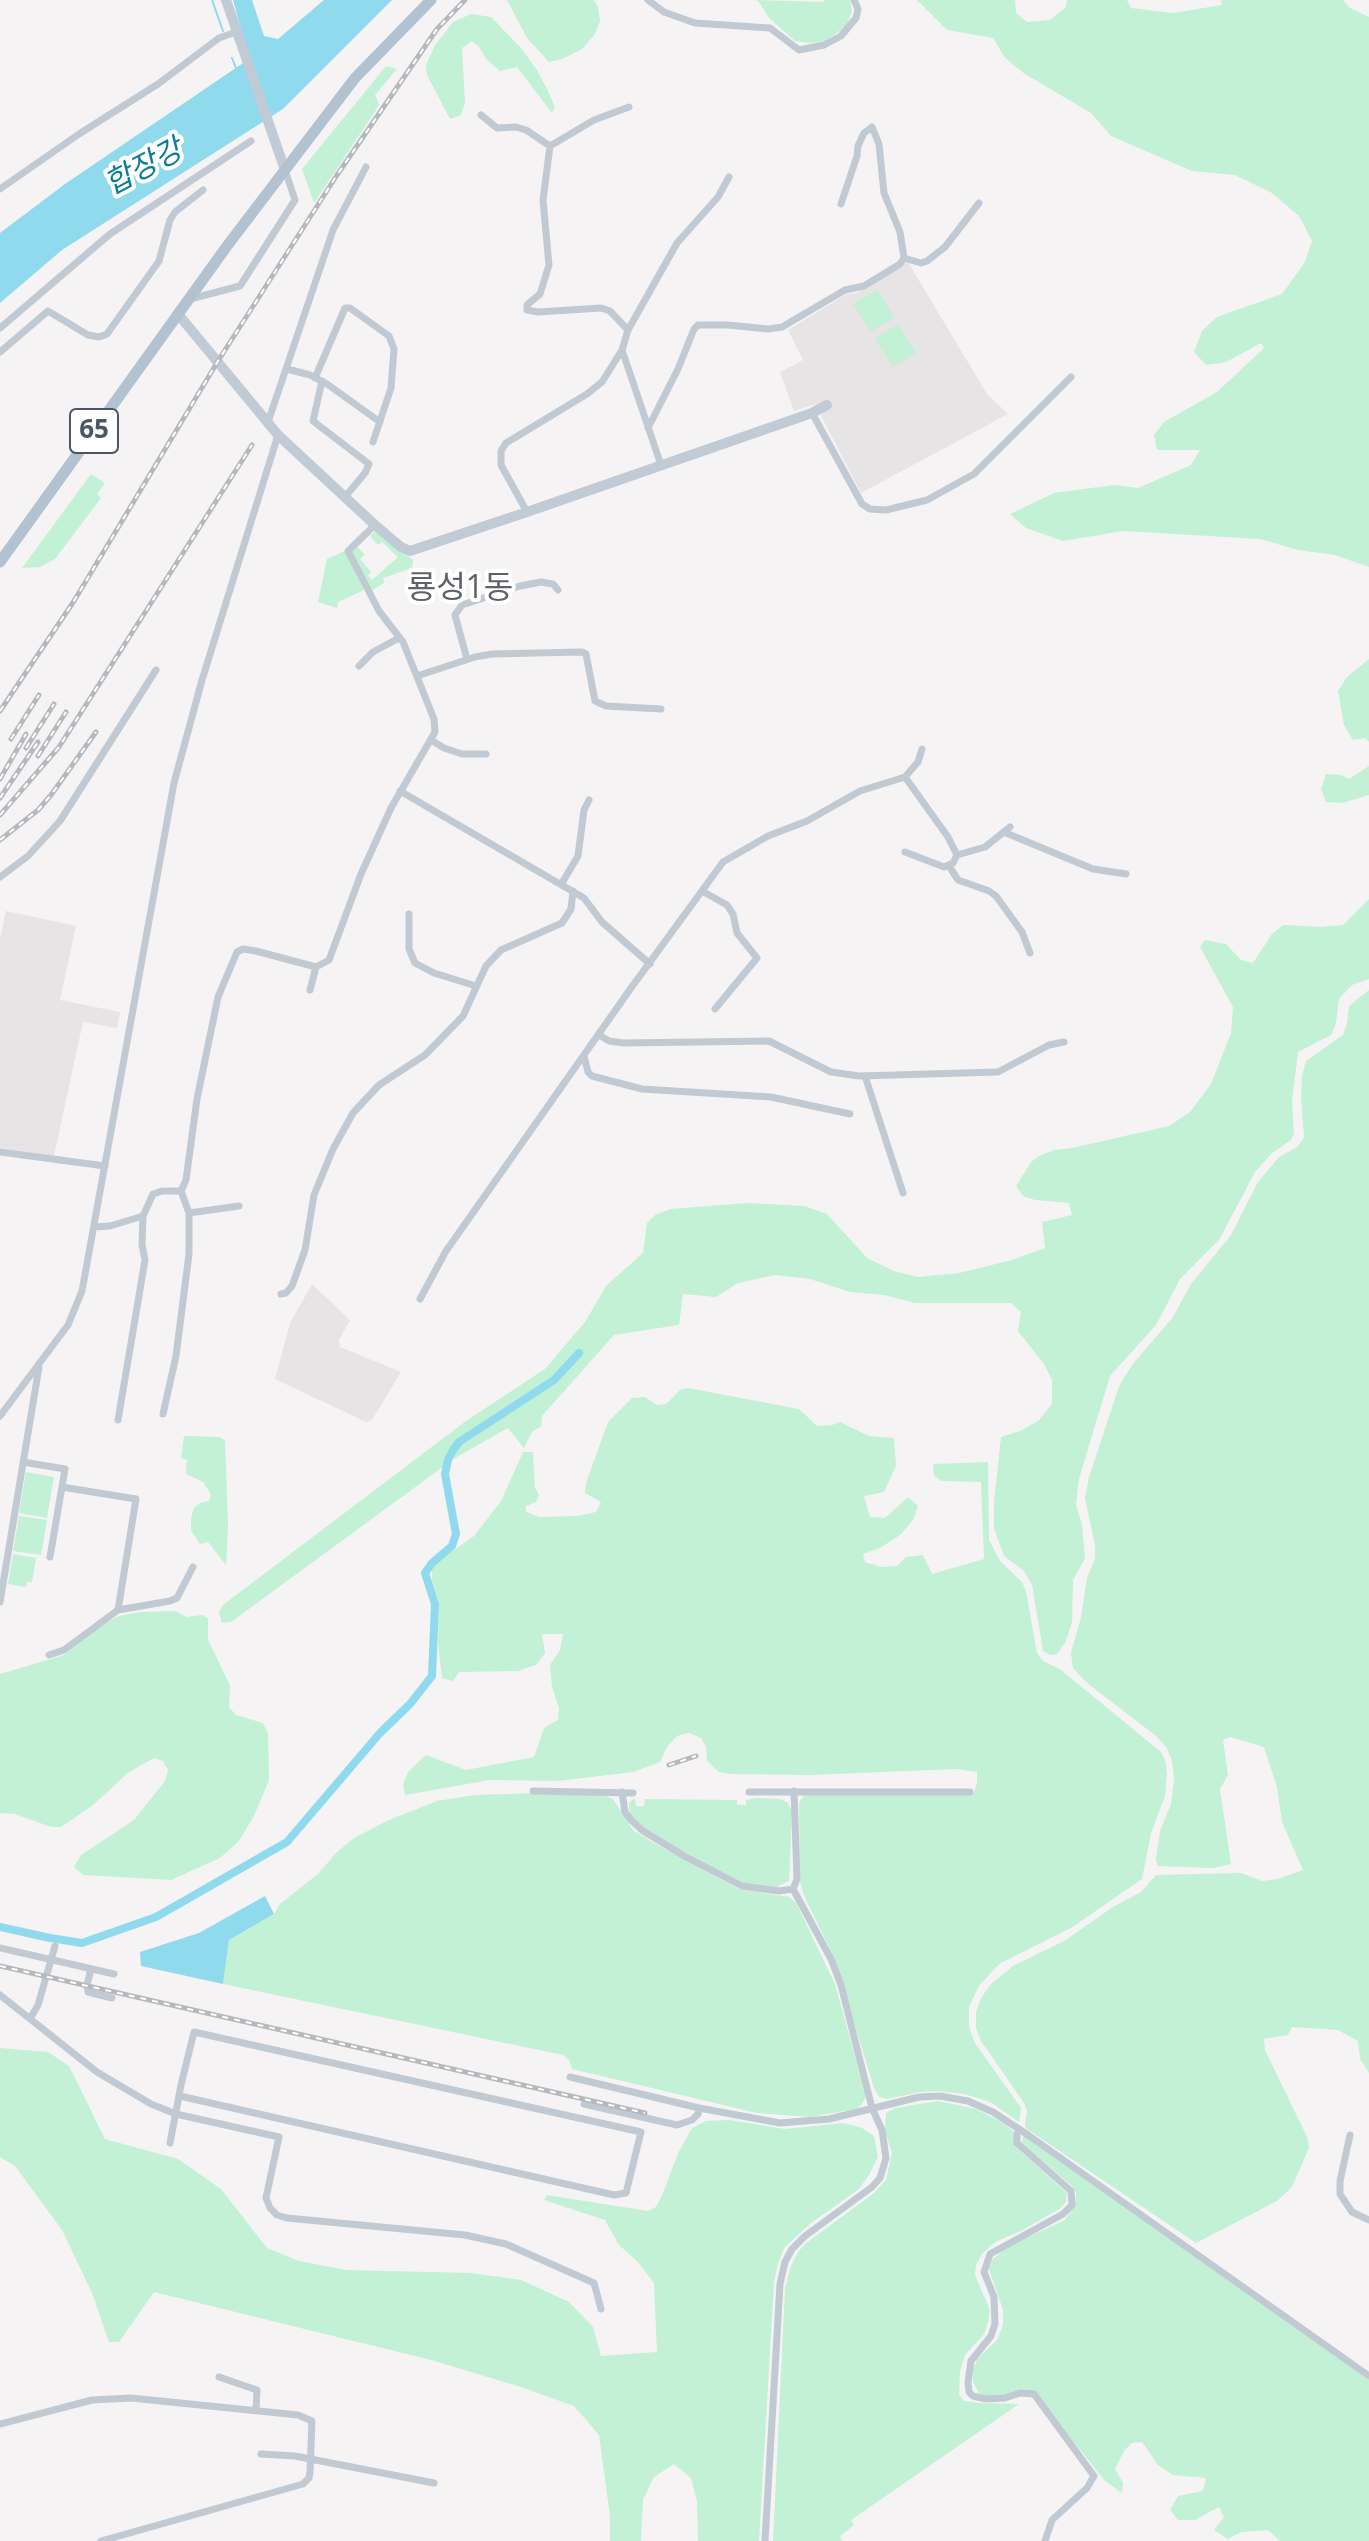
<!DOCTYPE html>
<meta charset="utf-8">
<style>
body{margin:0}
canvas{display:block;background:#f5f3f3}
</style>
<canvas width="1369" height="2541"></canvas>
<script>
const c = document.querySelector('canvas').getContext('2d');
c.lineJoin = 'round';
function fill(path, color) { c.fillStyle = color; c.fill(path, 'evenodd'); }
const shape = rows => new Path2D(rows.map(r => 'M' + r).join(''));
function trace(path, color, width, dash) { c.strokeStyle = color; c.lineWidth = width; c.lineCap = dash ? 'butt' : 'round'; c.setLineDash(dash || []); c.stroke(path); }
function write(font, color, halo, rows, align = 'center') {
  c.font = font + ' "Open Sans","Noto Sans KR",sans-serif'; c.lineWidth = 8; c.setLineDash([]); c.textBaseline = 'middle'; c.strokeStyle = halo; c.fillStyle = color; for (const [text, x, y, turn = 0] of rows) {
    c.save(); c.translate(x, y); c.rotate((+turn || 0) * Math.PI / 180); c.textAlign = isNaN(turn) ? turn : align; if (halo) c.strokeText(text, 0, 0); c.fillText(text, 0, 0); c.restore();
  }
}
fill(shape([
 [908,262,987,394,1008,414,861,493,815,404,794,411,780,372,803,360,788,330,847,294,857,293],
 [6,911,76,926,60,1000,120,1012,117,1028,83,1022,54,1156,0,1148,0,939],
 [312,1284,350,1320,339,1340,340,1347,401,1372,372,1420,366,1422,275,1379,290,1323]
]), '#e6e4e5');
fill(shape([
 [507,0,594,0,598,7,600,21,595,34,582,49,562,59,549,62,527,38],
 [752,0,824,2,823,0,850,0,852,11,847,26,825,41,810,43,795,41,770,19,758,1],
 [917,0,1015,0,1016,13,1027,22,1050,20,1066,7,1067,0,1127,0,1131,8,1173,13,1222,5,1221,0,1343,0,1350,8,1369,17,1369,567,1335,555,1298,550,1260,539,1123,531,1063,541,1026,528,1010,514,1054,493,1114,485,1138,488,1191,465,1200,450,1157,450,1154,435,1164,422,1217,392,1264,348,1261,343,1226,362,1206,365,1194,352,1202,331,1217,317,1282,294,1305,262,1312,241,1299,216,1272,193,1235,175,1192,171,1111,136,1091,113,1025,74,1005,58,993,38,947,30],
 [471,14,491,17,521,48,537,70,548,91,555,107,552,113,517,67,500,71,487,60,479,47,472,41,462,48,465,102,461,115,450,119,427,75,426,65,435,45,453,22],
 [386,66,397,69,375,95,379,104,376,110,314,203,302,169],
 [877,289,894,317,871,332,853,304],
 [898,324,916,353,893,367,875,339],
 [91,474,105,483,97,494,101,498,55,559,40,567,22,568],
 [375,532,413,560,412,568,383,578,384,583,371,591,351,551,357,546,365,555,360,559,371,572,368,575,372,580,398,557,382,542,378,545,370,536],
 [345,551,364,590,338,602,337,608,318,602,327,559],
 [1369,659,1369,742,1365,738,1353,740,1344,725,1338,691,1347,677],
 [1369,766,1369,795,1342,803,1326,802,1321,789,1326,774,1341,775,1349,779],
 [1369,899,1369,979,1352,985,1339,999,1336,1023,1331,1035,1298,1052,1292,1101,1294,1133,1291,1140,1271,1154,1255,1172,1219,1240,1180,1279,1156,1325,1110,1376,1079,1479,1076,1505,1082,1525,1085,1558,1073,1580,1072,1623,1065,1643,1057,1654,1050,1655,1043,1651,1032,1585,1024,1571,1004,1556,994,1528,994,1502,1001,1437,1020,1431,1038,1421,1052,1404,1052,1380,1044,1364,1018,1331,1021,1312,1011,1303,915,1303,884,1295,850,1292,810,1279,775,1275,738,1283,716,1297,683,1294,679,1325,614,1335,542,1416,541,1426,532,1432,524,1448,508,1428,455,1458,231,1622,222,1623,219,1612,223,1605,466,1421,545,1369,585,1322,606,1286,643,1253,647,1223,655,1215,671,1209,748,1203,804,1206,827,1214,867,1258,894,1271,918,1277,959,1273,1012,1260,1045,1248,1042,1222,1072,1215,1069,1203,1035,1200,1023,1196,1016,1186,1031,1162,1039,1156,1054,1150,1072,1148,1169,1126,1190,1112,1211,1084,1231,1033,1233,1007,1200,947,1205,940,1226,944,1241,960,1253,963,1272,934,1283,925,1321,927,1343,925],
 [1369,990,1369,2073,1360,2059,1358,2041,1338,2030,1292,2027,1288,2035,1264,2039,1265,2050,1307,2137,1309,2148,1292,2187,1277,2201,1196,2243,1027,2129,1025,2126,1027,2111,1024,2103,981,2041,976,2028,976,2012,981,1998,991,1984,1013,1966,1064,1941,1113,1907,1141,1892,1156,1875,1241,1873,1262,1881,1277,1879,1303,1870,1282,1822,1277,1787,1264,1747,1230,1737,1223,1740,1228,1775,1220,1789,1231,1864,1213,1868,1158,1866,1156,1860,1160,1831,1171,1804,1174,1779,1172,1760,1166,1747,1156,1736,1087,1683,1073,1668,1071,1653,1081,1617,1087,1578,1095,1558,1095,1545,1085,1498,1089,1477,1119,1386,1132,1365,1173,1317,1191,1284,1231,1235,1258,1182,1279,1157,1297,1147,1304,1138,1301,1098,1302,1075,1306,1061,1343,1035,1347,1024,1349,1006],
 [688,1388,799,1409,817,1426,832,1425,840,1422,869,1436,894,1438,896,1466,884,1492,864,1496,870,1517,885,1518,908,1497,918,1506,913,1520,900,1535,880,1548,863,1554,865,1562,881,1567,897,1566,906,1557,923,1555,932,1574,984,1559,981,1482,942,1481,934,1476,933,1464,988,1462,989,1540,1000,1561,1022,1582,1026,1591,1037,1653,1043,1661,1061,1670,1161,1752,1165,1760,1167,1773,1165,1796,1151,1833,1142,1879,1071,1928,999,1964,979,1986,969,2007,969,2027,975,2043,1021,2108,1019,2122,990,2102,964,2094,939,2091,920,2092,887,2099,879,2097,874,2088,834,1957,804,1896,800,1882,799,1803,804,1795,973,1795,977,1783,977,1772,956,1769,810,1775,730,1774,719,1772,707,1761,706,1747,701,1738,689,1733,677,1736,667,1747,660,1762,633,1772,558,1781,490,1780,405,1795,403,1784,408,1772,426,1755,466,1770,534,1757,544,1728,558,1720,559,1708,552,1687,550,1665,560,1650,563,1634,542,1634,545,1653,536,1665,518,1671,459,1672,453,1681,442,1678,438,1644,439,1603,432,1580,432,1570,437,1562,474,1536,501,1501,523,1452,533,1452,535,1488,539,1495,536,1502,526,1506,526,1512,539,1517,577,1516,596,1512,601,1502,585,1493,586,1483,608,1422,632,1398,645,1397,657,1405,666,1404,680,1390],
 [184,1436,219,1437,225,1440,228,1525,226,1565,208,1542,200,1544,191,1530,191,1518,194,1508,200,1503,209,1501,211,1494,203,1482,186,1474,187,1460,181,1458],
 [26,1472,54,1477,47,1518,19,1513],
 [19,1516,47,1520,41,1555,13,1551],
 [13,1554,36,1558,32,1582,27,1582,26,1587,8,1584],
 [175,1611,187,1617,202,1615,208,1618,208,1640,230,1685,229,1707,236,1715,263,1723,268,1734,269,1780,254,1816,239,1841,220,1858,171,1880,83,1875,74,1867,81,1855,134,1820,165,1781,168,1770,163,1761,154,1758,129,1772,92,1806,61,1827,51,1827,15,1814,0,1813,0,1674,64,1655,102,1625,119,1616,140,1612],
 [567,1792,600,1794,613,1799,633,1830,652,1842,739,1889,789,1897,796,1903,835,1984,866,2096,862,2104,856,2109,810,2117,757,2113,572,2069,569,2060,563,2055,223,1984,229,1940,274,1914,280,1904,318,1874,336,1853,354,1838,389,1820,437,1801,475,1795],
 [635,1798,636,1806,644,1806,645,1799,737,1800,737,1805,746,1805,746,1800,756,1798,781,1799,788,1803,792,1811,789,1881,775,1888,744,1883,724,1875,643,1828,633,1819,629,1809,629,1803],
 [0,2048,48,2052,69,2066,105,2139,178,2159,221,2189,267,2248,299,2261,346,2270,471,2273,521,2280,569,2302,593,2327,601,2356,657,2352,654,2283,638,2262,619,2245,605,2220,544,2200,547,2195,648,2211,656,2207,661,2198,679,2151,692,2128,706,2121,729,2120,785,2129,843,2123,862,2128,874,2136,878,2157,869,2175,859,2189,811,2223,784,2248,778,2264,774,2282,759,2541,698,2541,697,2502,691,2478,674,2464,654,2477,643,2500,641,2541,610,2541,610,2516,599,2435,574,2406,521,2387,431,2360,154,2292,119,2342,109,2342,92,2293,62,2230,15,2166,0,2157],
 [938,2101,976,2109,1003,2123,1013,2131,1016,2147,1067,2193,1066,2202,1061,2208,1021,2231,995,2242,982,2254,976,2265,975,2275,990,2310,988,2322,984,2334,965,2355,960,2371,959,2395,965,2401,979,2403,1019,2404,851,2520,854,2525,840,2536,842,2541,773,2541,785,2289,790,2268,798,2252,805,2244,874,2193,886,2180,892,2153,885,2131,886,2113,895,2108],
 [1023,2135,1369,2380,1369,2541,1280,2541,1268,2530,1241,2532,1228,2539,1214,2530,1224,2517,1219,2507,1195,2520,1178,2520,1170,2510,1178,2496,1203,2491,1206,2478,1173,2475,1158,2465,1142,2442,1132,2443,1124,2451,1115,2469,1123,2483,1122,2493,1105,2481,1034,2392,987,2397,980,2395,973,2382,973,2369,978,2358,997,2340,1003,2325,1003,2310,989,2269,992,2260,1007,2247,1065,2220,1075,2206,1076,2193,1072,2186,1022,2143]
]), '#c3f1d5');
fill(shape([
 [233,0,252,0,264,36,278,39,324,0,392,0,283,109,62,250,0,303,0,233,65,184,249,59],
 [265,1896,274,1914,229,1940,223,1984,141,1966,140,1952,199,1933]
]), '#90daee');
trace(shape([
 [212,0,223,31],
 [232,58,236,68]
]), '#90daee', 2);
trace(shape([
 [0,1927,50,1938,82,1943,156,1917,287,1842,380,1733,410,1704,432,1676,435,1604,425,1573,432,1563,452,1546,456,1534,445,1474,448,1460,453,1450,459,1442,554,1380,579,1353]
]), '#90daee', 8);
trace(shape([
 [648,0,664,12,695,23,770,28,799,50,824,45,841,36,856,18,858,9,854,0],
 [481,115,497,128,516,127,526,130,550,146,543,200,549,265,540,294,527,305,527,310,538,312,601,308,610,311,628,330],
 [550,146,594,120,629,107],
 [0,189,79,134,158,84,219,38,236,32],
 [841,204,857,156,858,146,864,133,872,127,879,144,884,193,900,232,904,258,921,263,927,261,945,247,979,203],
 [190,299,240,286,295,200,285,170],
 [0,328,110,234,251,141],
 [622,350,661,465],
 [0,352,48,311,88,335,99,337,107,334,159,261,170,220,175,212,203,190],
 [287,369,310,375,327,384,380,422],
 [315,378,345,308,350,308,389,336,394,349,391,388,373,442],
 [322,381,313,421,369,464,365,473,345,497],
 [812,413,862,504,870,509,886,510,927,500,974,474,1071,377],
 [268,422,333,230,366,167],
 [648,428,678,369,694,329,698,325,728,325,768,329,782,327,845,290,864,286,900,264,904,258],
 [527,512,501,465,501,451,506,443,587,394,602,382,622,350,628,330,677,243,718,197,729,177],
 [467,659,455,615,462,605,520,586,541,582,553,584,558,590],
 [359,666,373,652,399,638],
 [417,676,475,657,492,654,582,652,586,654,595,701,606,706,661,709],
 [431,740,444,748,462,754,486,754],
 [905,777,948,837,957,855,953,863,944,867,905,852],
 [400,791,584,898,602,922,650,964],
 [1006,833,1093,869,1126,874],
 [957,855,985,847,1010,827],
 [949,866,958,880,989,891,996,896,1022,932,1030,953],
 [0,877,28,856,60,821,156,670],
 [562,883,578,856,584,810,589,800],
 [702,891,727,905,733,914,737,933,757,958,715,1009],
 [409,914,409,949,415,963,434,973,476,986],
 [310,990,316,967],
 [599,1035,609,1041,623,1043,769,1041,831,1072,859,1076,998,1072,1049,1045,1064,1042],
 [584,1056,588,1072,592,1076,642,1089,771,1097,850,1114],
 [865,1076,903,1193],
 [0,1152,105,1166],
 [189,1213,239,1206],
 [94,1227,110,1226,143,1216,153,1194,162,1191,181,1191,186,1180,197,1099,218,997,237,952,243,949,256,951,316,967,329,960,361,874,391,808,435,732,434,719,403,642,379,611,348,551,375,525],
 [281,1294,286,1293,292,1286,305,1250,314,1195,333,1149,353,1113,379,1085,425,1055,463,1016,486,966,501,950,562,923,571,909,573,891],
 [420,1299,446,1251,631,988,723,862,768,836,807,821,860,791,905,777,918,762,922,749],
 [163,1414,176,1356,189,1254,189,1213,181,1191],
 [0,1416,68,1325,82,1291,174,783,202,680,278,435],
 [118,1420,145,1260,142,1245,143,1216],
 [23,1462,65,1469,50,1557],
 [0,1602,39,1367],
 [118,1610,170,1601,177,1598,193,1567],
 [49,1655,64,1650,118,1610,136,1499,62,1487],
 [533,1791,633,1793],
 [622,1792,625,1812,632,1821,643,1831,686,1857,742,1886,779,1891,793,1889],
 [749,1792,970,1792],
 [0,1948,114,1974],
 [91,1969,87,1985,88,1992,112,1998],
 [0,1995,97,2072,151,2104,176,2114,279,2137,266,2198,270,2208,277,2215,287,2218,465,2235,506,2244,594,2283,601,2309],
 [31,2017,38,2005,55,1946],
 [570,2077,699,2108,780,2123,829,2119,919,2097,940,2096,968,2101,993,2112,1028,2135,1369,2376],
 [584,2104,677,2125,692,2120,698,2114,699,2108],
 [1017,2134,1017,2143,1071,2191,1072,2205,1063,2214,990,2254,984,2272,994,2297,995,2324,991,2336,971,2361,968,2382,969,2392,973,2396,986,2399,1005,2398,1020,2393,1034,2394,1094,2476,1087,2488,1052,2520,1045,2541],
 [1350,2135,1340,2181,1340,2194,1352,2212,1369,2220],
 [170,2143,181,2085,194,2032,641,2132,626,2193,614,2195,180,2096],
 [219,2377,257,2390,256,2410],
 [0,2424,92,2400,131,2398,298,2415,312,2421,310,2472,309,2478,303,2484,101,2541],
 [261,2454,295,2456,434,2483],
 [765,2541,780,2284,785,2262,792,2249,805,2236,872,2187,880,2178,886,2158,882,2130,872,2108,841,1985,831,1959,793,1889,797,1879,794,1791]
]), '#c1cad2', 7);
trace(shape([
 [226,0,285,170],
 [178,314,278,435,375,525,401,547,410,551,527,512,812,413,827,405]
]), '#c1cbd6', 10);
trace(shape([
 [0,562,227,246,355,78,431,0]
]), '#b3c2d1', 11);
const rail = shape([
 [0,711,74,601,218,361,337,175,437,29,465,0],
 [11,739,39,695],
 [26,748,54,704],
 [38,756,66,712],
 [0,779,26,734],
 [0,798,38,742],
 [0,815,59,747,252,445],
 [0,840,38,810,51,795,96,732],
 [669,1765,696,1756],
 [0,1966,645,2113]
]);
trace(rail, '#b5b8bd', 5);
trace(rail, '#fff', 2, [6]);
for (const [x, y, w] of [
 [94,431,48]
]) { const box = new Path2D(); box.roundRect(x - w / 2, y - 22, w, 44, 6); c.fillStyle = '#fff'; c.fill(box); trace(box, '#4a5661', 2); }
write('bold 26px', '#4a5661', null, [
 ["65",94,431]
]);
write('italic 30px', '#0c7c9b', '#fff', [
 ["합장강",144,168,-28]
]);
write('32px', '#5f6368', '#fff', [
 ["룡성1동",460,589]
]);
</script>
